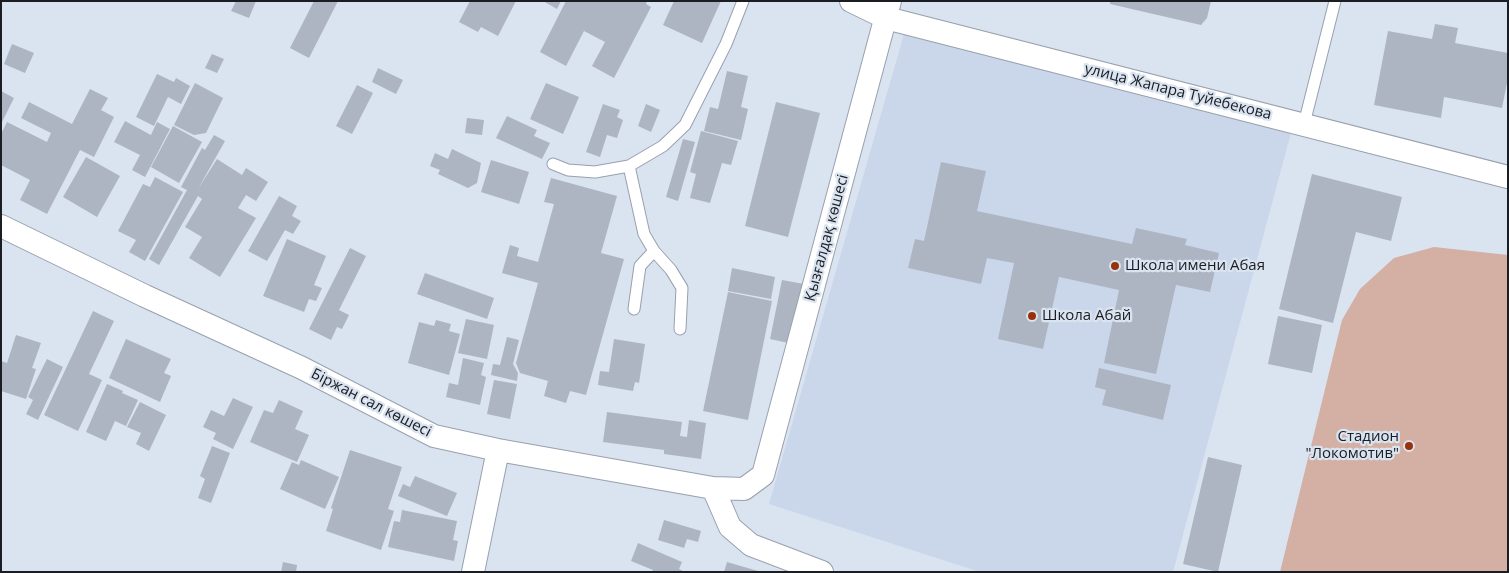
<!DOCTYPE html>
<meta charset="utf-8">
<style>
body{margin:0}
#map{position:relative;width:1509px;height:573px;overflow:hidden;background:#dae3f0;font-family:"Open Sans",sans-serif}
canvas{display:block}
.frame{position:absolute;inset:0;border:2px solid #1a1d22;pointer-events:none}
</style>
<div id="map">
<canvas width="1509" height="573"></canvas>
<div class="frame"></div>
</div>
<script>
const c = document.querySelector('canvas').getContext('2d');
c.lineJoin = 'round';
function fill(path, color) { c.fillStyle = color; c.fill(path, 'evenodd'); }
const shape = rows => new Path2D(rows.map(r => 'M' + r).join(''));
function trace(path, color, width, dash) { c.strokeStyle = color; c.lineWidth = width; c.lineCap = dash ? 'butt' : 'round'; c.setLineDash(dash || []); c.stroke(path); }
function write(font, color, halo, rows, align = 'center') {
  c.font = font + ' "Open Sans",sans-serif'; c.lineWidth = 4.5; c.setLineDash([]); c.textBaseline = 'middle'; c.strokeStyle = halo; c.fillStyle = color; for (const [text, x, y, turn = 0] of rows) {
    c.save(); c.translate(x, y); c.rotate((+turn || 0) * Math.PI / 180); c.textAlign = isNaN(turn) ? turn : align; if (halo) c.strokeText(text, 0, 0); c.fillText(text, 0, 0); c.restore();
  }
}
fill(shape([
 [906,27,1292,129,1173,572,980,572,769,504]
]), '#cad7eb');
fill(shape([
 [1434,247,1508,255,1508,572,1280,572,1342,320,1360,289,1394,258]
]), '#d3afa4');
fill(shape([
 [236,1,256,1,249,18,231,11],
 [314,1,338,1,309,58,290,48],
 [470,1,516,1,498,36,481,27,478,32,459,22],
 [543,1,561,1,557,9],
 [566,1,647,1,646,4,651,7,614,78,592,66,605,42,584,31,566,66,540,52],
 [674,1,721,1,702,43,663,25],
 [1110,1,1211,1,1207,18,1201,25,1110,4],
 [1435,24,1458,28,1455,43,1508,53,1508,78,1502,108,1444,97,1441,118,1374,105,1388,31,1432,39],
 [12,44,34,53,25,73,4,64],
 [212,54,224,59,217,73,205,68],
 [378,68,403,80,396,94,372,82],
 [727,71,748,76,741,107,748,109,741,140,704,131,710,107,718,109],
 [157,74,174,82,176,78,190,86,181,104,168,97,154,126,136,117],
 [195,83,223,98,206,133,194,135,174,125],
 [546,83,579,97,563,134,530,119],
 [357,85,373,93,352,134,336,126],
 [90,89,108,98,101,110,114,117,94,157,80,150,47,214,20,200,30,180,1,165,1,134,7,122,47,142,51,133,21,118,29,102,72,124],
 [1,91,14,98,1,124],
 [776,102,820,113,788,237,745,226],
 [603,104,620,110,617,117,623,120,617,138,607,135,600,157,586,152],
 [646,104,660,110,651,132,638,126],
 [507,116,537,130,534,136,550,143,542,159,496,138],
 [467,118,484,120,482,135,465,133],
 [125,121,151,135,157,122,170,129,145,177,132,170,140,155,114,142],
 [173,126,202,142,179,183,151,167],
 [701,131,738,141,731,165,722,163,710,203,690,198,696,174,690,172],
 [214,135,225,141,198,189,217,159,242,175,246,168,268,182,256,201,246,195,238,208,256,218,220,277,189,258,202,237,185,227,202,199,198,196,159,265,149,259,187,190,181,187,202,148,205,150],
 [683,139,695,142,678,201,666,197],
 [452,149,481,163,477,183,468,188,438,174,440,170,430,166,435,153,448,159],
 [86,157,120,176,97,217,63,197],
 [491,160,529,172,519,204,481,192],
 [941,162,986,171,977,211,1132,244,1136,228,1187,239,1185,245,1219,253,1210,292,1176,285,1156,374,1104,363,1119,290,1059,277,1043,349,998,339,1014,263,987,258,981,284,908,268,915,239,924,241],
 [1312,174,1402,197,1391,241,1356,232,1333,323,1279,309],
 [155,177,183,192,145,261,129,252,136,240,118,231,143,184,150,187],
 [551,178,617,196,601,253,624,259,586,395,570,391,566,403,544,396,548,381,520,373,516,363,538,283,502,273,510,245,519,248,517,256,538,262,554,204,544,202],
 [279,196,297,206,292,216,301,221,293,234,285,230,267,261,248,251],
 [287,239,326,256,314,285,322,288,316,301,309,299,304,312,263,296],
 [350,248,366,256,339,310,349,315,342,329,337,327,331,340,309,329],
 [732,268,775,277,771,299,728,291],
 [425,273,494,298,487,319,417,294],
 [782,280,804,284,793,344,770,339],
 [728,292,772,301,748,420,703,411],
 [93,311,114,321,89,374,102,380,78,431,44,415],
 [1278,316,1322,325,1312,373,1268,364],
 [466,319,494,325,487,359,458,353],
 [436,320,451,324,449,331,460,334,449,375,408,363,419,322,434,326],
 [16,335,41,343,32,368,36,369,26,399,1,391,1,361,7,363],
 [507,337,519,340,513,364,518,373,517,381,491,375,493,364,500,365],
 [126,339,171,359,164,373,171,376,160,402,109,378],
 [614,339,645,344,639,383,635,382,633,391,598,385,600,371,609,372],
 [463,358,484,363,481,375,486,377,480,405,446,397,449,383,458,385],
 [47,359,63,367,38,420,26,414,33,400,28,397],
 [1099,368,1171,385,1163,420,1102,405,1106,390,1095,387],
 [494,380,517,384,510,419,487,414],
 [107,384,123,391,122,393,138,400,126,426,115,421,106,441,86,432],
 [233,398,253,407,233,449,213,439,216,433,203,427,211,410,224,416],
 [279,400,303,411,295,429,309,435,297,462,250,442,264,410,273,413],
 [140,402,166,415,149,451,136,444,141,433,127,427],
 [607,412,682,422,680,436,687,437,689,420,706,423,701,459,664,454,664,450,603,442],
 [212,446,230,453,211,503,198,498,205,479,200,476],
 [350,450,402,467,388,509,394,511,381,550,326,531,333,509,331,508],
 [1208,457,1242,465,1218,572,1183,564],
 [301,460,339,477,325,509,280,489,292,462,299,465],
 [415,476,457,493,447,516,398,496,403,484,410,487],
 [402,510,457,521,453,540,458,541,454,561,388,547,394,521,400,522],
 [664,520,701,531,698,542,687,539,684,548,658,540],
 [638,543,682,562,679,569,685,572,652,572,653,570,631,561],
 [283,562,297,565,296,572,281,572],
 [727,562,758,571,758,572,724,572]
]), '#adb5c2');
const lane = shape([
 [1304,124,1335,1],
 [553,164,568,170,595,172,629,166,663,146,685,125,726,44,743,1],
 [629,166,644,234,654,251,671,270,682,288,680,329],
 [634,309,640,266,654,251]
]);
const street = shape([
 [851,1,886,18,1508,177],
 [1,226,145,296,302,368,434,436,498,450,713,488,744,489,763,475,890,1],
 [713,488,730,527,751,545,822,572],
 [473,572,498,450]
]);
trace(lane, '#98a1ad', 13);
trace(street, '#98a1ad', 24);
trace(lane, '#fff', 11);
trace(street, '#fff', 22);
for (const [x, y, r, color] of [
 [1115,266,5,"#98320b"],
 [1032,316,5,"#98320b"],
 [1409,446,5,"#98320b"]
]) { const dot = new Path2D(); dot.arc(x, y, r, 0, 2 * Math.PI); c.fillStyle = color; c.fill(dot); trace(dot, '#dae3f0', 2); }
write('15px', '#1a1d22', '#dae3f0', [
 ["улица Жапара Туйебекова",1178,92,14],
 ["Қызғалдақ көшесі",827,238,-75],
 ["Біржан сал көшесі",371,403,27]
]);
write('15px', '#1a1d22', '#dae3f0', [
 ["Школа имени Абая",1125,266],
 ["Школа Абай",1042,316],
 ["Стадион",1399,437,"right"],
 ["\"Локомотив\"",1399,454,"right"]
], 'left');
</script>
